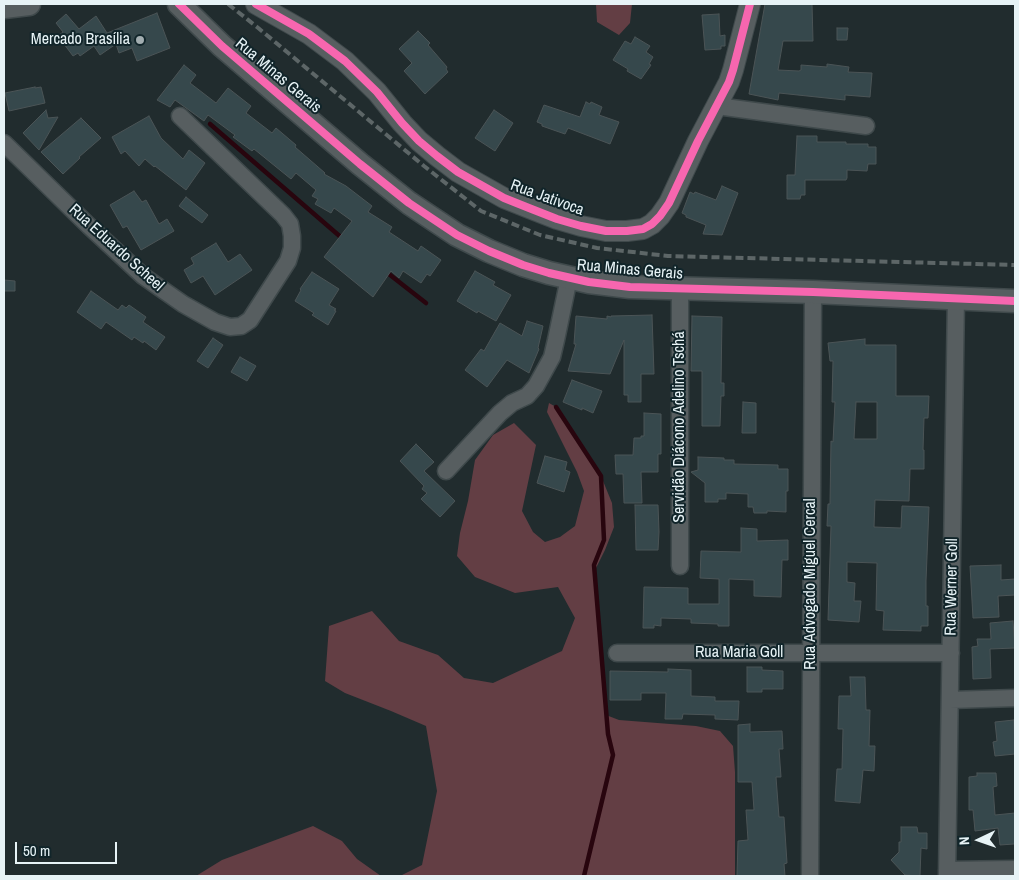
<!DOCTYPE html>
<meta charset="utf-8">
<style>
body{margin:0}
#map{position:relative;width:1019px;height:880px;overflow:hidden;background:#212c2e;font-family:"Archivo Narrow",sans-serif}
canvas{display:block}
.frame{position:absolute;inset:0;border:5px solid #e7f3f6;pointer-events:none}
.north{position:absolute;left:954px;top:815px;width:50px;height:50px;-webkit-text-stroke:4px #11252a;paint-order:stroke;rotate:267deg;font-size:14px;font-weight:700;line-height:20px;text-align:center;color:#e7f3f6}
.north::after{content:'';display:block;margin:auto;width:18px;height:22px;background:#e7f3f6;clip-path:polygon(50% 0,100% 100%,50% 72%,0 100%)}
.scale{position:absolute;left:15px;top:842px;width:102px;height:22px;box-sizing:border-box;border:2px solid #e7f3f6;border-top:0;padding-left:6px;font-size:15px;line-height:18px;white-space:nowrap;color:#e7f3f6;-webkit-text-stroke:4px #11252a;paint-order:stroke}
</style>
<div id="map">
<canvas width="1019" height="880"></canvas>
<div class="frame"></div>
<div class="north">N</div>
<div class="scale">50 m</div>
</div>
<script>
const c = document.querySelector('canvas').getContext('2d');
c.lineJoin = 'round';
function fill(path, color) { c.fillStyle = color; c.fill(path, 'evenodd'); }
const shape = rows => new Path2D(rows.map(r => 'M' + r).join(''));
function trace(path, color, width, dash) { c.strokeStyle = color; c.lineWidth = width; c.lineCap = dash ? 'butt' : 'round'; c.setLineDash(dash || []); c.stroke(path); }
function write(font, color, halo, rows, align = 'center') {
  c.font = font + ' "Archivo Narrow",sans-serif'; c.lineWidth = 4; c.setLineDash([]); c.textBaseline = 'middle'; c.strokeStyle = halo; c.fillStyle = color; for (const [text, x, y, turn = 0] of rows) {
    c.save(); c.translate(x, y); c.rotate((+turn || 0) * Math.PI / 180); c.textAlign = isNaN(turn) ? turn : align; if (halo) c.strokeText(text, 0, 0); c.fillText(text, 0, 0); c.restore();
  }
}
fill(shape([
 [596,4,632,4,630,23,619,35,597,22],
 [549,403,556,407,601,476,612,503,614,527,605,550,595,570,606,715,619,720,696,726,720,731,733,746,735,772,735,876,400,876,422,865,437,791,426,726,391,711,345,693,325,681,329,626,372,611,399,641,438,655,464,678,493,683,562,651,575,618,558,587,515,593,475,577,457,556,460,533,468,501,475,460,493,435,514,423,536,445,522,511,533,532,545,542,560,537,575,526,584,491,577,472,547,412],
 [313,826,342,841,357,859,381,876,196,876,222,860]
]), '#633e44');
trace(shape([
 [210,124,343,239],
 [385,271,426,303],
 [556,407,601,476,604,540,594,565,608,734,613,755,584,876]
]), '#28050e', 4.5);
const building = shape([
 [765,4,812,4,813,41,783,41,778,70,799,71,801,70,801,65,827,67,827,64,849,67,848,72,872,73,870,97,845,95,845,100,779,93,778,100,749,94,765,4],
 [157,13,170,48,137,61,132,48,119,53,116,44,100,55,94,46,80,56,78,53,73,56,58,36,63,32,56,23,66,14,79,29,96,16,107,33,157,13],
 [719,14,720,36,725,35,725,46,721,46,721,49,705,50,702,15,719,14],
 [837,28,848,28,847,40,837,40,837,28],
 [418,31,430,43,428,45,447,67,446,69,448,72,425,94,404,71,412,63,399,49,418,31],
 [635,37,650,46,646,52,653,57,649,64,651,65,641,79,627,71,628,69,613,60,625,41,631,44,635,37],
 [184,65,196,75,190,83,216,103,228,88,251,106,246,113,272,133,276,128,296,145,295,147,325,173,324,174,346,186,372,206,368,212,392,227,389,232,418,251,421,246,441,260,430,276,427,274,421,283,403,271,399,278,391,271,373,297,324,257,352,221,334,208,331,213,315,204,318,199,312,196,316,190,296,173,291,179,254,149,252,151,233,137,235,135,208,115,204,121,175,100,170,107,157,100,184,65],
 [35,87,35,88,41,87,45,103,9,111,5,93,35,87],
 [586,102,590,104,591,102,602,107,599,115,619,122,610,144,568,128,565,134,542,126,542,124,537,122,544,105,580,117,586,102],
 [46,110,48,118,58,117,39,150,23,133,46,110],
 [494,110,513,123,495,151,475,138,494,110],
 [149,116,161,138,183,159,189,150,205,163,186,190,155,166,154,167,145,159,139,166,125,151,121,154,112,137,149,116],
 [81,118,101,138,79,157,80,158,63,174,41,152,81,118],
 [797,136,817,136,817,142,846,142,846,144,868,144,868,147,876,147,876,164,868,164,867,171,847,170,847,178,846,180,805,180,805,195,801,195,800,199,787,199,787,175,795,175,797,136],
 [722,186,738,193,722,235,703,234,706,225,686,217,686,215,682,213,690,192,694,194,695,192,716,200,722,186],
 [134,191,142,202,146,200,159,224,167,219,174,231,141,250,127,226,123,228,110,205,134,191],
 [186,197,208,215,202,223,179,206,186,197],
 [216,243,228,262,240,254,252,270,215,295,203,276,191,283,184,270,194,264,191,258,216,243],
 [475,271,495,282,493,285,511,295,496,321,478,311,477,313,457,301,475,271],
 [312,272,339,289,329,305,336,309,334,310,336,311,328,325,312,315,314,313,295,301,301,290,300,289,312,272],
 [4,280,15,281,15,291,4,291,4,280],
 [91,291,118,310,122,305,126,308,129,305,146,317,143,322,165,337,156,350,144,341,143,343,134,337,132,340,106,322,101,329,77,312,91,291],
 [652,315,654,374,641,374,641,402,628,402,628,395,624,395,624,340,610,374,568,371,576,344,574,344,576,316,607,319,607,316,611,317,611,316,652,315],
 [692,316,722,317,721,383,724,383,724,396,721,396,720,426,702,426,702,371,691,371,692,316],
 [527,321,543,326,538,348,539,349,529,373,507,360,487,387,465,370,481,349,484,351,500,323,522,336,527,321],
 [213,338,223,345,208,368,197,361,213,338],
 [865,339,865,345,896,345,896,396,929,396,928,418,924,418,923,450,924,450,924,469,910,469,909,501,875,500,874,527,901,528,902,506,929,507,926,581,926,606,928,606,928,626,921,626,921,631,883,630,884,611,876,610,877,563,847,562,847,582,855,583,854,601,861,601,859,622,828,620,831,526,827,526,828,504,830,504,831,441,833,442,835,402,832,402,833,361,830,361,828,343,865,339],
 [856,402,877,402,877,439,854,439,856,402],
 [240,357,256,366,247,381,231,372,240,357],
 [572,380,602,391,593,413,582,408,582,410,563,402,572,380],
 [743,402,756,403,756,433,742,433,743,402],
 [644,413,661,414,661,454,658,454,658,472,641,472,642,503,624,503,623,474,616,474,615,455,633,455,634,438,641,438,641,436,644,436,644,413],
 [416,444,434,462,424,471,455,501,440,517,421,499,427,493,422,489,424,486,400,461,416,444],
 [545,456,567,462,565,470,570,472,564,492,537,483,545,456],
 [698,457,724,458,724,460,734,460,734,464,778,465,778,469,788,469,788,491,786,491,786,512,767,511,767,513,754,513,753,507,748,507,748,494,726,493,726,499,718,499,718,502,705,502,705,483,691,472,698,470,698,457],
 [635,505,658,505,659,532,658,550,636,550,635,505],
 [741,528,757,529,757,541,788,540,788,560,782,560,781,597,754,596,754,580,729,579,729,626,718,626,718,624,691,623,691,619,661,618,661,626,654,625,654,628,643,628,644,587,688,588,688,604,719,604,719,579,700,578,701,551,741,552,741,528],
 [1001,565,1001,580,1015,579,1015,595,998,596,999,617,973,618,970,566,1001,565],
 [1013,621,1015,648,990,649,991,678,973,679,972,647,978,646,977,639,991,639,990,623,1013,621],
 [747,667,762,667,762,670,783,671,783,689,762,689,762,692,747,692,747,667],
 [668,669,691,670,691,696,715,697,715,701,739,701,738,720,715,719,715,715,683,714,682,719,665,719,666,693,641,693,641,700,610,700,610,671,668,672,668,669],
 [850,677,865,677,866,710,870,710,869,746,875,746,874,771,863,770,860,803,835,801,837,769,842,769,843,729,838,729,839,696,851,696,850,677],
 [1014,720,1015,754,995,756,993,742,997,741,995,722,1014,720],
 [750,724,750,732,782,731,783,749,779,749,781,777,776,777,779,817,784,817,787,863,784,864,785,876,737,876,738,841,748,840,746,810,754,810,752,782,738,782,738,725,750,724],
 [977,773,996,773,997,786,993,787,995,815,1015,813,1015,843,1014,844,1000,845,998,828,975,831,973,810,969,810,969,777,977,776,977,773],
 [901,827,917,827,918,833,927,833,927,849,921,848,920,876,905,875,891,860,899,852,899,842,901,842,901,827]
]);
fill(building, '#36484c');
trace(building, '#4b5456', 1);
const minor = shape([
 [717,106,866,126],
 [4,143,89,226,143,276,183,304,215,322,230,327,241,326,250,320,288,261,292,248,292,236,290,224,283,215,180,116],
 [680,289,680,566],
 [446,471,500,413,512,403,527,396,536,386,552,357,556,340,569,278],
 [617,653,951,653],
 [950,700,1015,698],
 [947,870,1015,869],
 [810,876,813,292],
 [947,876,956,298]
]);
const tertiary = shape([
 [256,4,309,34,345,61,377,92,402,123,419,141,437,156,458,172,504,198,529,208,557,219,581,226,606,231,627,231,643,229,652,224,660,216,669,203,698,141,729,82,733,70,750,4]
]);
const secondary = shape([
 [179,4,222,46,360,164,409,203,457,235,489,251,523,265,549,273,589,282,630,287,813,292,1015,301],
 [4,7,29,4]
]);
trace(minor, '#3f494b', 19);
trace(tertiary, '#3f494b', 22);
trace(secondary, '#3f494b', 25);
trace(minor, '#575e60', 16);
trace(tertiary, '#575e60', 20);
trace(secondary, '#575e60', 22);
trace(shape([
 [228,4,257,27,424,166,481,211,540,235,597,248,668,256,1015,265]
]), '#5d6667', 4, [8, 4]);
trace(shape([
 [179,4,222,46,360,164,409,203,457,235,489,251,523,265,549,273,589,282,630,287,813,292,1015,301],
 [256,4,309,34,345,61,377,92,402,123,419,141,437,156,458,172,504,198,529,208,557,219,581,226,606,231,627,231,643,229,652,224,660,216,669,203,698,141,729,82,733,70,750,4]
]), '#f766af', 8);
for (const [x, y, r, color] of [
 [140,40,5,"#a2adb0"]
]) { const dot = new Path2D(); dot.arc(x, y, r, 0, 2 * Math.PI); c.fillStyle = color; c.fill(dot); trace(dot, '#11252a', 2); }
write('16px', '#e7f3f6', '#11252a', [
 ["Mercado Brasília",130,40]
], 'right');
write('16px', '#e7f3f6', '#11252a', [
 ["Rua Minas Gerais",278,76,40],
 ["Rua Jativoca",547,198,20],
 ["Rua Eduardo Scheel",116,248,42],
 ["Rua Minas Gerais",630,270,5],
 ["Servidão Diácono Adelino Tschá",680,427,-90],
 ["Rua Advogado Miguel Cercal",811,584,-90],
 ["Rua Werner Goll",952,587,-89],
 ["Rua Maria Goll",739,653]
]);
</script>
